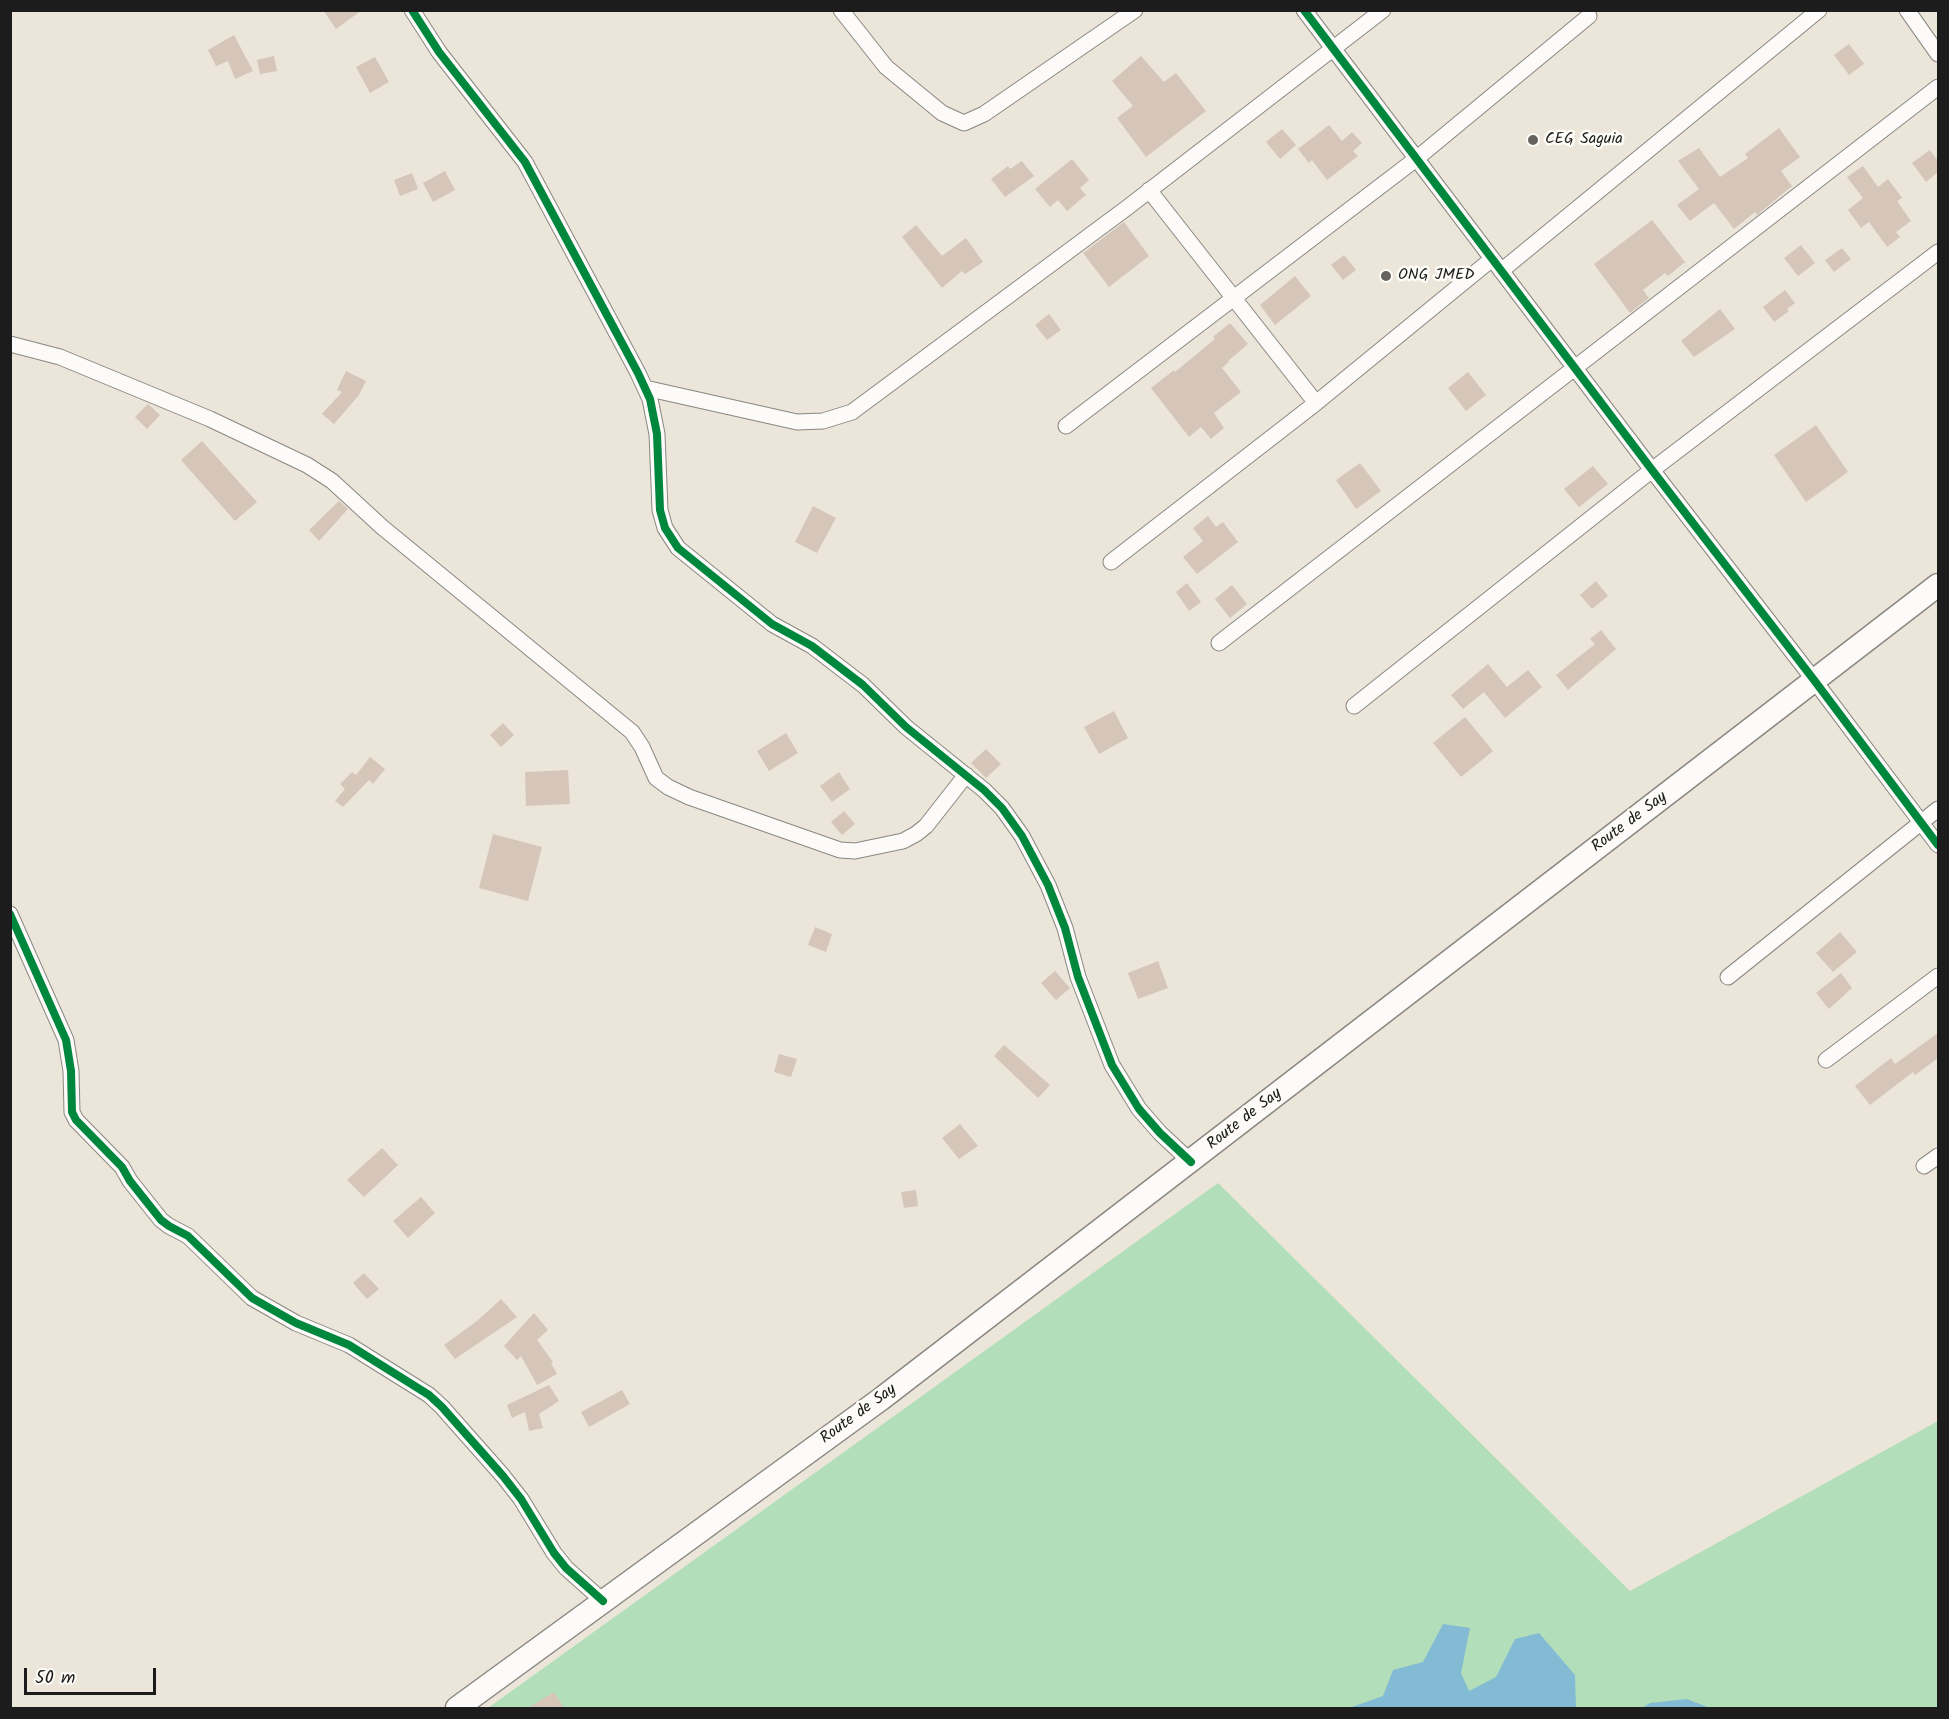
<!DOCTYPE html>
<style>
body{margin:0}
#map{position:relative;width:1949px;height:1719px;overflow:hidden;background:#ebe6d9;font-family:Kalam,sans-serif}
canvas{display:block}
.frame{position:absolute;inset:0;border:12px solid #1c1c1c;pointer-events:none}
.scale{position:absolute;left:24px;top:1668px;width:132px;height:27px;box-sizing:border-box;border:3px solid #1c1c1c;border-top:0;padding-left:8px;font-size:18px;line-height:21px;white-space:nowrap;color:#1c1c1c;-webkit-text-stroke:4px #fdfcf7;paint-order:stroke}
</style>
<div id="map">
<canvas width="1949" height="1719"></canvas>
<div class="frame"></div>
<div class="scale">50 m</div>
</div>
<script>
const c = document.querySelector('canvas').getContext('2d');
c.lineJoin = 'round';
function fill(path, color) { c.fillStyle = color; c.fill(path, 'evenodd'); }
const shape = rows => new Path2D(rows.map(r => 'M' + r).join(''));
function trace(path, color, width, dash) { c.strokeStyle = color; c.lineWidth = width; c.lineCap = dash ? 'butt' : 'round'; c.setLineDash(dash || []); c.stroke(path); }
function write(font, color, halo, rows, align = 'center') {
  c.font = font + ' Kalam,sans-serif'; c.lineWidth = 5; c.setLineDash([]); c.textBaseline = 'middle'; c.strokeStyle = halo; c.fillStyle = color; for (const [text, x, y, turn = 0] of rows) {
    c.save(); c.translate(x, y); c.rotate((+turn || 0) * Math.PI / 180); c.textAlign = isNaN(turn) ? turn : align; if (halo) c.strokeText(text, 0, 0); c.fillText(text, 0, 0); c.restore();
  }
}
fill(shape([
 [1218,1183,1630,1591,1938,1421,1938,1708,488,1708]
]), '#b2dfb9');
fill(shape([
 [1443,1624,1470,1628,1461,1673,1469,1691,1496,1677,1515,1639,1539,1633,1575,1675,1576,1708,1349,1708,1383,1696,1393,1670,1423,1662],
 [1687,1699,1710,1708,1642,1708,1650,1703]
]), '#83bbd4');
fill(shape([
 [323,10,362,10,336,29],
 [234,35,253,71,235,79,228,61,216,66,208,50],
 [1849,44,1864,64,1849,75,1834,55],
 [274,56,277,71,260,74,257,60],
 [1141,56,1164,82,1176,73,1206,111,1146,157,1117,118,1133,106,1112,81],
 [375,57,389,82,370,93,356,67],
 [1329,125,1342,141,1352,132,1362,143,1353,151,1358,156,1327,180,1312,160,1309,163,1298,149],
 [1779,128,1800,157,1781,171,1792,186,1757,215,1755,212,1734,229,1714,203,1690,221,1677,205,1699,189,1678,161,1699,148,1720,177,1748,158,1745,154],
 [1282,129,1296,145,1280,159,1266,142],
 [1930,150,1938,161,1938,172,1926,182,1912,163],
 [1072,159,1089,180,1080,188,1086,195,1067,211,1058,200,1050,207,1035,189],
 [1022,161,1034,176,1005,197,991,179,1008,166,1010,169],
 [1863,166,1878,187,1888,179,1902,198,1897,201,1911,221,1896,232,1900,237,1887,247,1869,222,1861,228,1848,210,1863,198,1847,177],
 [445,171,455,190,433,202,423,183],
 [412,173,418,189,400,196,394,180],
 [1652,220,1685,262,1668,276,1665,273,1643,290,1649,298,1630,313,1594,264],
 [1124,222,1149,256,1109,287,1083,253],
 [916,225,942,256,966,238,983,262,965,274,962,271,942,288,902,237],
 [1801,245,1815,263,1798,276,1784,258],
 [1842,248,1851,259,1834,272,1825,260],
 [1344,255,1356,270,1343,280,1331,265],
 [1295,276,1311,296,1275,325,1260,305],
 [1785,290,1795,303,1787,309,1789,311,1774,322,1763,307],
 [1720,309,1735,329,1694,357,1681,341],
 [1049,314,1061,330,1047,340,1035,325],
 [1230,323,1248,344,1228,361,1229,362,1222,368,1241,392,1214,413,1224,428,1211,439,1201,427,1189,437,1151,388,1174,370,1175,372,1215,339,1213,337],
 [346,371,366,381,359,395,334,424,322,414,342,392,337,390],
 [1468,372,1486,395,1466,411,1448,388],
 [148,404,160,415,147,429,135,417],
 [1816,425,1848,472,1806,502,1774,455],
 [202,441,257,502,235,521,181,460],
 [1360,463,1381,491,1356,509,1336,480],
 [1593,466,1608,484,1579,507,1564,489],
 [339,501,348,509,319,541,309,530],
 [813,506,836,518,817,553,795,542],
 [1208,516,1216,527,1223,522,1238,542,1197,574,1183,557,1203,541,1193,528],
 [1596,581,1608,596,1592,609,1580,595],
 [1187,583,1201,602,1189,611,1176,592],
 [1232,585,1247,604,1230,618,1215,599],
 [1601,630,1616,649,1568,690,1556,675,1595,644,1590,639],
 [1488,664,1507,687,1528,670,1542,687,1505,718,1484,692,1463,709,1451,695],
 [1114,711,1128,738,1099,754,1084,727],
 [1465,717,1493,751,1461,777,1433,743],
 [503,723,514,735,501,747,490,735],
 [786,733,798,753,769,771,757,751],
 [986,749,1001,764,986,778,971,763],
 [370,757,385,769,373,784,369,780,343,807,335,801,345,789,340,784,352,772,356,775],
 [568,770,570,804,526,806,525,772],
 [839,772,850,789,832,802,820,786],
 [844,811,855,824,842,835,831,822],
 [493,834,542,847,528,901,479,888],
 [815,927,832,934,826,952,808,945],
 [1840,932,1857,952,1833,972,1816,953],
 [1158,961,1168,988,1138,999,1128,973],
 [1055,971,1070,988,1056,1000,1041,983],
 [1841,973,1852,988,1829,1009,1816,993],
 [1938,1033,1938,1058,1915,1075,1913,1072,1870,1105,1855,1086,1891,1058,1895,1064],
 [1004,1045,1050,1085,1038,1098,994,1056],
 [779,1054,797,1059,791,1077,774,1072],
 [960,1124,978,1146,959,1159,942,1138],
 [382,1148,398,1165,364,1197,347,1180],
 [916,1190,918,1206,904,1208,901,1192],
 [421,1197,435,1213,408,1238,393,1221],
 [364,1273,379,1289,367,1299,353,1283],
 [501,1299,517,1317,455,1359,444,1345,477,1321],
 [534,1313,548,1330,537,1340,553,1362,551,1363,557,1374,537,1385,521,1356,517,1360,504,1346],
 [549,1385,559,1401,539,1414,543,1428,529,1431,525,1412,512,1418,507,1405],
 [622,1390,630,1404,589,1427,581,1412],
 [554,1692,564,1708,528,1708]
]), '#d6c6b9');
const minor = shape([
 [412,10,439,52,525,162,638,373,650,399,657,434,660,510,665,528,678,548,772,624,812,646,863,685,906,727,984,790,1002,808,1022,836,1048,885,1065,928,1078,977,1112,1065,1139,1109,1160,1133,1191,1162],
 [841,10,886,67,942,113,964,123,984,114,1135,10],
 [1304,10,1652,470,1814,680,1938,845],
 [1907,10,1938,54],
 [1149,190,1316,403],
 [1501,271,1819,10],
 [10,344,60,357,210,419,307,465,332,481,382,527,632,732,642,747,656,778,668,787,689,797,840,850,855,851,903,841,916,834,926,826,966,775],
 [645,388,797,422,823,421,852,412,1128,207,1383,10],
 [1066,426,1416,159,1589,16],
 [1111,562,1316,403,1492,259],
 [1219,643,1938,87],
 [1354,706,1652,470,1938,252],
 [10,914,66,1040,71,1071,72,1112,76,1120,122,1167,130,1181,161,1220,169,1226,188,1236,252,1298,296,1323,349,1345,429,1395,442,1407,503,1476,521,1499,554,1553,566,1568,603,1601],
 [1728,977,1938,809],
 [1826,1060,1938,976],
 [1924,1166,1938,1156]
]);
const secondary = shape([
 [457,1708,881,1399,1938,585]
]);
trace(minor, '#8a8781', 17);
trace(secondary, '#8a8781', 25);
trace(minor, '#fcfbf9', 15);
trace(secondary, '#fcfbf9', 22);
trace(shape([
 [412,10,439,52,525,162,638,373,650,399,657,434,660,510,665,528,678,548,772,624,812,646,863,685,906,727,984,790,1002,808,1022,836,1048,885,1065,928,1078,977,1112,1065,1139,1109,1160,1133,1191,1162],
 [1304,10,1652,470,1814,680,1938,845],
 [10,914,66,1040,71,1071,72,1112,76,1120,122,1167,130,1181,161,1220,169,1226,188,1236,252,1298,296,1323,349,1345,429,1395,442,1407,503,1476,521,1499,554,1553,566,1568,603,1601]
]), '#00873e', 8);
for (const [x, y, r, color] of [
 [1533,140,6,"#64635e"],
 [1386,276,6,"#64635e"]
]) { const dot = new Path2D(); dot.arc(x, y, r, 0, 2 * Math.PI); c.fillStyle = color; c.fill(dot); trace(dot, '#fdfcf7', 2); }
write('16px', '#1c1c1c', '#fdfcf7', [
 ["CEG Saguia",1545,140],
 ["ONG JMED",1398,276]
], 'left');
write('16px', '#1c1c1c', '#fdfcf7', [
 ["Route de Say",1630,823,-37],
 ["Route de Say",1245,1120,-38],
 ["Route de Say",859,1415,-36]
]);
</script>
